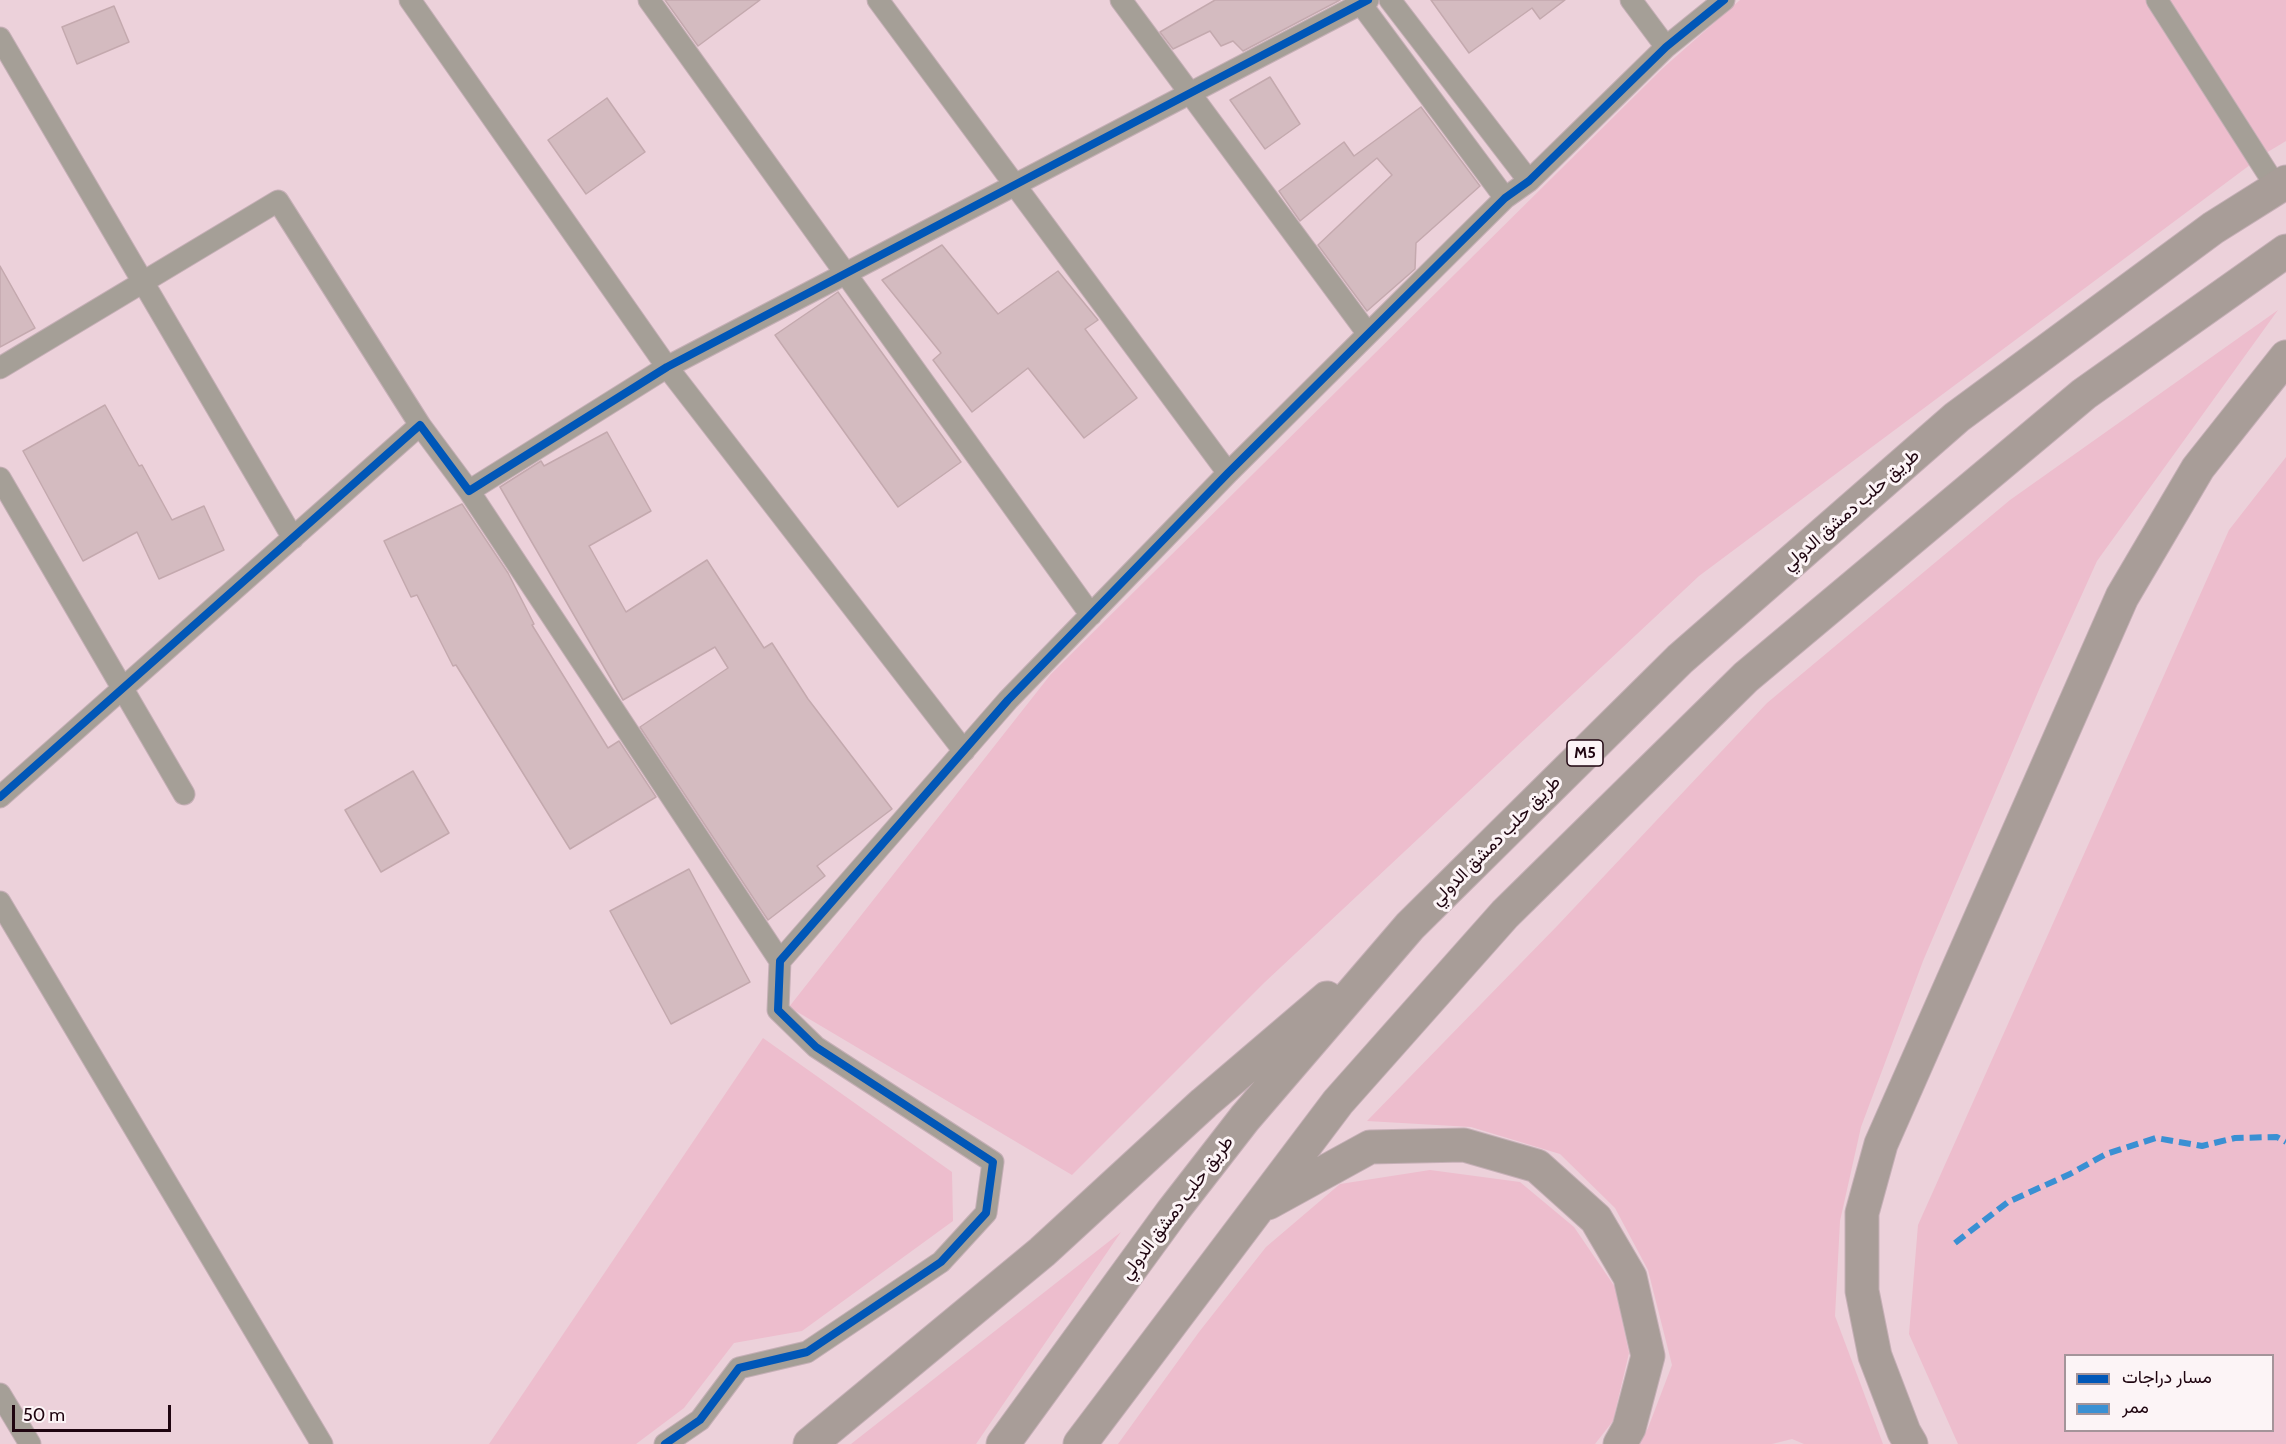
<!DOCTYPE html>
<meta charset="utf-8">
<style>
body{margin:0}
#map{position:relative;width:2286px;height:1444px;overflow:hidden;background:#ecd1da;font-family:Cabin,Vazirmatn,sans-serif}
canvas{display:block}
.legend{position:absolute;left:2064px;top:1354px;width:210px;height:78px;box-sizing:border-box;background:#fcf4f6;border:2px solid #a4949a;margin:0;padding:8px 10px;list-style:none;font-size:18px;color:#1f0510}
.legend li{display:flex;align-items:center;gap:12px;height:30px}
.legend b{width:30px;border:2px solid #a4949a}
.scale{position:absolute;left:12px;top:1405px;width:159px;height:27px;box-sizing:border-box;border:3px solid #1f0510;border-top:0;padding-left:8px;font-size:18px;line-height:21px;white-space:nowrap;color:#1f0510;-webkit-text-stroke:4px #fcf4f6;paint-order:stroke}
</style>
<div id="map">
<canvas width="2286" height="1444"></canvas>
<ul class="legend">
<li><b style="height:8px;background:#0057b8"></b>مسار دراجات</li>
<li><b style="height:8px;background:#3a90d3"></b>ممر</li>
</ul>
<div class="scale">50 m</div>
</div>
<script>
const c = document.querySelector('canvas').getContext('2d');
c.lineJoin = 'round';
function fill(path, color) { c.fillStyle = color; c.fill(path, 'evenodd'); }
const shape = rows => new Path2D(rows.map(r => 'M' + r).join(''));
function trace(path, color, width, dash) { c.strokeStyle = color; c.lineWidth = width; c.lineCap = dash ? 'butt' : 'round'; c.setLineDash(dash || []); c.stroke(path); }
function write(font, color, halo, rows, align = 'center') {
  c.font = font + ' Cabin,Vazirmatn,sans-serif'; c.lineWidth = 6; c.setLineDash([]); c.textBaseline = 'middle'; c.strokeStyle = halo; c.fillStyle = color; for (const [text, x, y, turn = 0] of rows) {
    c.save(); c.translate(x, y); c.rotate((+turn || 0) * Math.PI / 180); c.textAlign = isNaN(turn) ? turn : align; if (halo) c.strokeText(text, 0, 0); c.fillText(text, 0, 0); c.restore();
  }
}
fill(shape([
 [1740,0,2286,0,2286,141,2266,153,1699,576,1265,982,1072,1175,789,1007,1051,674,1663,68],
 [2278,310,2097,561,2041,685,1923,961,1861,1127,1840,1221,1835,1316,1883,1444,1804,1444,1792,1439,1772,1444,1639,1444,1648,1428,1672,1365,1648,1270,1615,1208,1560,1154,1471,1127,1367,1121,1558,925,1767,703,2010,500],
 [2286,457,2286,1444,1958,1444,1909,1334,1918,1225,2229,530],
 [2066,1356,2272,1356,2272,1430,2066,1430],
 [763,1038,952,1172,953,1221,802,1331,734,1343,684,1408,636,1444,489,1444],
 [1430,1170,1520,1182,1574,1227,1615,1287,1629,1353,1613,1421,1595,1444,1118,1444,1199,1332,1266,1247,1340,1184],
 [1121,1232,976,1444,851,1444]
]), '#edbdcd');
const building = shape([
 [665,0,760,0,698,46,665,0],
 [1215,0,1340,0,1243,51,1233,41,1221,46,1210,31,1173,49,1160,32,1215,0],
 [1431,0,1565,0,1540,19,1532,8,1469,53,1431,0],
 [114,6,129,42,77,64,62,27,114,6],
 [1270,77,1300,124,1265,149,1230,100,1270,77],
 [607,98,645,152,586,194,548,140,607,98],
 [1421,107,1480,186,1416,243,1415,269,1367,311,1318,245,1392,175,1377,158,1300,221,1279,191,1344,142,1354,156,1421,107],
 [942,245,998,314,1058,271,1098,320,1085,329,1137,398,1084,438,1028,368,972,412,933,360,941,353,882,280,942,245],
 [0,266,35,328,0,347,0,266],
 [838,292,961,462,898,507,775,335,838,292],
 [105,405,139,466,142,465,172,520,204,506,224,550,159,579,137,532,83,561,23,451,105,405],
 [607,432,651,511,589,546,626,612,707,560,764,648,772,643,808,699,892,809,817,866,825,876,768,920,640,727,728,668,715,647,623,700,500,487,541,461,544,466,607,432],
 [462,504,508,573,534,624,532,625,608,748,619,741,656,797,570,849,456,665,453,666,417,595,411,597,384,541,462,504],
 [413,771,449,833,381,872,345,810,413,771],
 [689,869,750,982,671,1024,610,911,689,869]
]);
fill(building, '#d4bbc0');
trace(building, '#c4a9ae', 1.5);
const minor = shape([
 [410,0,667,367,964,751],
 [649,0,1091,615],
 [878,0,1228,473],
 [1121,0,1368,334],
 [1358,0,1505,198],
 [1390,0,1529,181],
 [1631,0,1666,47],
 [2157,0,2277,188],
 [0,38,293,538],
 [0,368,278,201,420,425],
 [0,478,184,794],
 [469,491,780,961],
 [0,797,420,425,469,491,667,367,1368,0],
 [0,902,322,1444],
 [0,1394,30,1444],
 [665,1444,700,1420,739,1368,807,1352,941,1262,986,1213,993,1162,816,1047,778,1010,780,961,1008,700,1228,473,1505,198,1529,181,1666,47,1724,0]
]);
const motorway = shape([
 [1268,1203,1370,1147,1464,1145,1537,1166,1596,1219,1630,1277,1648,1356,1629,1428,1620,1444],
 [810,1444,1042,1252,1204,1103,1327,998],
 [1003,1444,1172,1212,1245,1118,1410,926,1680,659,1957,417,2213,228,2286,182],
 [1080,1444,1338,1102,1505,914,1746,677,2084,394,2286,251],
 [1911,1444,1904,1432,1875,1356,1862,1291,1862,1213,1881,1144,2122,597,2198,468,2286,357]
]);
trace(minor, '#c5afb6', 23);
trace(motorway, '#c5afb6', 35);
trace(minor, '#a59f97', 21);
trace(motorway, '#a89d98', 33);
trace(shape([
 [1955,1243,2008,1202,2070,1174,2106,1154,2156,1138,2202,1146,2235,1138,2277,1137,2286,1142]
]), '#3a90d3', 6, [12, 6]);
trace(shape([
 [0,797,420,425,469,491,667,367,1368,0],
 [665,1444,700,1420,739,1368,807,1352,941,1262,986,1213,993,1162,816,1047,778,1010,780,961,1008,700,1228,473,1505,198,1529,181,1666,47,1724,0]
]), '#0057b8', 8);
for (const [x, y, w] of [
 [1585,753,36]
]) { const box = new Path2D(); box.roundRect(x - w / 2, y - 13, w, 26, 4.5); c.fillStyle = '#fcf4f6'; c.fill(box); trace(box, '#1f0510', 1.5); }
write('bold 16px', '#1f0510', null, [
 ["M5",1585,753]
]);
write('18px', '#1f0510', '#fcf4f6', [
 ["طريق حلب دمشق الدولي",1851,510,-41],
 ["طريق حلب دمشق الدولي",1496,841,-45],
 ["طريق حلب دمشق الدولي",1177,1208,-53]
]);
</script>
